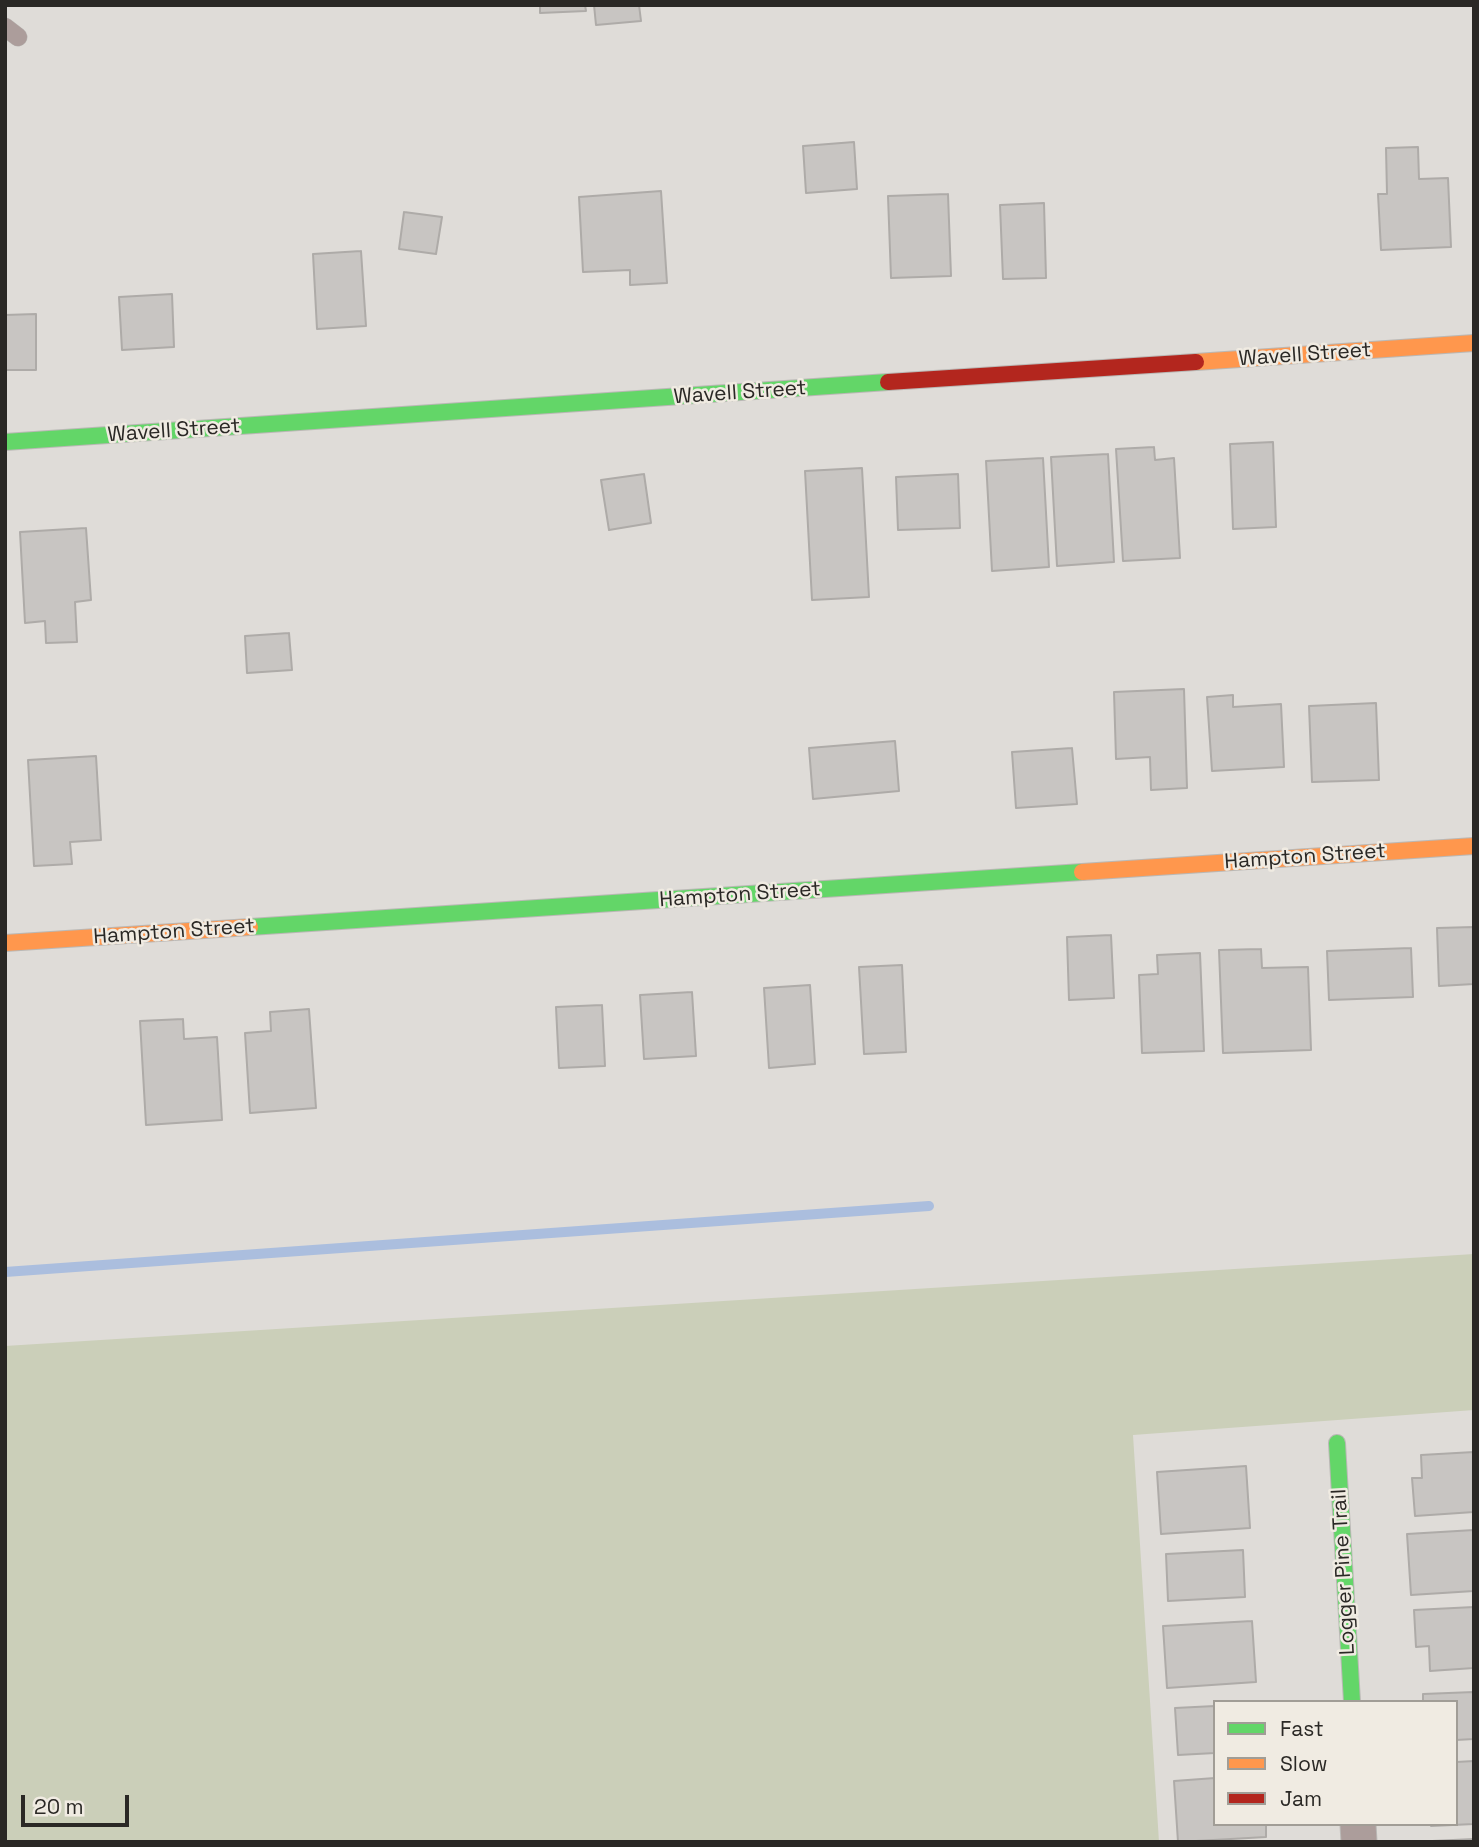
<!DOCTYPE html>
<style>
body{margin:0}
#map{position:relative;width:1479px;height:1847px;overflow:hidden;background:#dfdcd8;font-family:"Space Grotesk",sans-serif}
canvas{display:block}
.frame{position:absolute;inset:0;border:7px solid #2a2825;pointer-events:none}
.legend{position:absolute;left:1213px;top:1700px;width:245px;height:126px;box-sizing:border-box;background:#f0ebe2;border:2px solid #a19d96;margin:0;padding:9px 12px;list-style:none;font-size:21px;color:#2a2825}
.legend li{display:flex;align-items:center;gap:14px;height:35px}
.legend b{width:35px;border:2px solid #a19d96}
.scale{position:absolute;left:21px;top:1795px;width:108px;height:32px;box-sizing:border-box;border:4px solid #2a2825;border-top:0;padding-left:9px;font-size:21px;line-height:24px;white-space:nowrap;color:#2a2825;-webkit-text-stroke:5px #f0ebe2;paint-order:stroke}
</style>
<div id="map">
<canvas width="1479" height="1847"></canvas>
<div class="frame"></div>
<ul class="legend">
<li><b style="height:9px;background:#63d668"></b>Fast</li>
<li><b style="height:9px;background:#ff974d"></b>Slow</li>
<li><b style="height:9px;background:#b3261e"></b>Jam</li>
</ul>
<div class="scale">20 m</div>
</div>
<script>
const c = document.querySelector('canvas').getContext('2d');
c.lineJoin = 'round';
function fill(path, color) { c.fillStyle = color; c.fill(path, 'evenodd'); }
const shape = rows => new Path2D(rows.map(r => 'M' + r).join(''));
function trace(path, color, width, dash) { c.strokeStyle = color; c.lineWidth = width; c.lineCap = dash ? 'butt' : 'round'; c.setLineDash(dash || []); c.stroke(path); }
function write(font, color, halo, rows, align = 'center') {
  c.font = font + ' "Space Grotesk",sans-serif'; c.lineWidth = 5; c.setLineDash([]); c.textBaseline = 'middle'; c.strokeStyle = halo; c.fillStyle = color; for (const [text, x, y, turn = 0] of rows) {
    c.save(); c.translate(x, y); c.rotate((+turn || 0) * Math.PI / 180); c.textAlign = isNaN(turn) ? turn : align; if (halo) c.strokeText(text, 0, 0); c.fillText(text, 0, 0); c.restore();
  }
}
fill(shape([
 [1474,1254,1474,1410,1133,1435,1159,1842,5,1842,5,1346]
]), '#cbcfb9');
trace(shape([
 [5,1272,929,1206]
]), '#abbede', 10);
const building = shape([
 [540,5,585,5,586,11,540,13,540,5],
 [594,5,639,5,641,21,596,25,594,5],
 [854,142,857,189,806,193,803,146,854,142],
 [1418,147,1419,179,1448,178,1451,247,1381,250,1378,194,1387,194,1386,148,1418,147],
 [661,191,667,283,630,285,630,270,583,272,579,197,661,191],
 [948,194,951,276,891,278,888,196,948,194],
 [1044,203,1046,278,1003,279,1000,205,1044,203],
 [404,212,442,217,436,254,399,249,404,212],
 [361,251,366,326,317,329,313,254,361,251],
 [172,294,174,347,122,350,119,297,172,294],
 [36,314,36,370,5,370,5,315,36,314],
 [1273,442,1276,527,1233,529,1230,444,1273,442],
 [1154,447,1155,460,1174,458,1180,558,1123,561,1116,449,1154,447],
 [1108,454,1114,562,1057,566,1051,457,1108,454],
 [1043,458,1049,567,992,571,986,461,1043,458],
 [862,468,869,597,812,600,805,471,862,468],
 [644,474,651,523,609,530,601,480,644,474],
 [958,474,960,528,898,530,896,477,958,474],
 [86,528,91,600,75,602,77,642,46,643,45,621,25,623,20,532,86,528],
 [289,633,292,670,247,673,245,636,289,633],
 [1184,689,1187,788,1151,790,1150,757,1116,759,1114,692,1184,689],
 [1233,695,1233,707,1281,704,1284,767,1212,771,1207,697,1233,695],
 [1376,703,1379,780,1312,782,1309,706,1376,703],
 [895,741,899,791,813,799,809,748,895,741],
 [1072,748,1077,804,1016,808,1012,752,1072,748],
 [96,756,101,840,70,842,72,864,34,866,28,760,96,756],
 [1474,927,1474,984,1439,986,1437,928,1474,927],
 [1111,935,1114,998,1069,1000,1067,937,1111,935],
 [1411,948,1413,997,1329,1000,1327,951,1411,948],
 [1261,949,1262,968,1308,967,1311,1050,1223,1053,1219,950,1261,949],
 [1200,953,1204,1051,1142,1053,1139,975,1158,974,1157,955,1200,953],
 [902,965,906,1052,864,1054,859,967,902,965],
 [810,985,815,1064,769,1068,764,988,810,985],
 [692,992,696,1056,644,1059,640,995,692,992],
 [602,1005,605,1066,559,1068,556,1007,602,1005],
 [309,1009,316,1108,250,1113,245,1033,271,1031,270,1012,309,1009],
 [183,1019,184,1039,217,1037,222,1120,146,1125,140,1021,183,1019],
 [1474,1452,1474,1512,1415,1516,1412,1478,1422,1478,1421,1455,1474,1452],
 [1246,1466,1250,1528,1161,1534,1157,1472,1246,1466],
 [1474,1530,1474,1591,1411,1595,1407,1534,1474,1530],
 [1243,1550,1245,1597,1168,1601,1166,1554,1243,1550],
 [1474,1607,1474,1668,1430,1671,1429,1646,1416,1647,1414,1610,1474,1607],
 [1252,1621,1256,1682,1167,1688,1163,1626,1252,1621],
 [1474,1692,1474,1739,1456,1740,1456,1702,1423,1702,1423,1694,1474,1692],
 [1215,1706,1215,1753,1178,1755,1175,1708,1215,1706],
 [1474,1761,1474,1824,1431,1826,1431,1824,1456,1824,1456,1762,1474,1761],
 [1215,1778,1215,1824,1266,1824,1266,1837,1178,1842,1174,1781,1215,1778],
 [1474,1839,1474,1842,1432,1842,1432,1841,1474,1839]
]);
fill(building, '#c8c5c2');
trace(building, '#aeaba8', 2);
const lane = shape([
 [5,27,18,37]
]);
const street = shape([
 [1358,1824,1359,1842]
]);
const fast = shape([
 [5,442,888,382],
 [250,927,1082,872],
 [1337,1443,1352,1702]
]);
const slow = shape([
 [1196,362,1474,343],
 [1082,872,1474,846],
 [5,943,250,927]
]);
const jam = shape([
 [888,382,1196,362]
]);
trace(lane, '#bab8b5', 19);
trace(street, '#bab8b5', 37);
trace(fast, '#bab8b5', 18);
trace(slow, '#bab8b5', 18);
trace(jam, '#bab8b5', 18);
trace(lane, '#ac9d9b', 18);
trace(street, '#ac9d9b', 35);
trace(fast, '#63d668', 16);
trace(slow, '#ff974d', 16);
trace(jam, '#b3261e', 16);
write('21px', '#2a2825', '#f0ebe2', [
 ["Wavell Street",1305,355,-4],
 ["Wavell Street",740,393,-4],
 ["Wavell Street",174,431,-4],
 ["Hampton Street",1305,857,-4],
 ["Hampton Street",740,895,-4],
 ["Hampton Street",174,932,-4],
 ["Logger Pine Trail",1344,1572,-93]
]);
</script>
